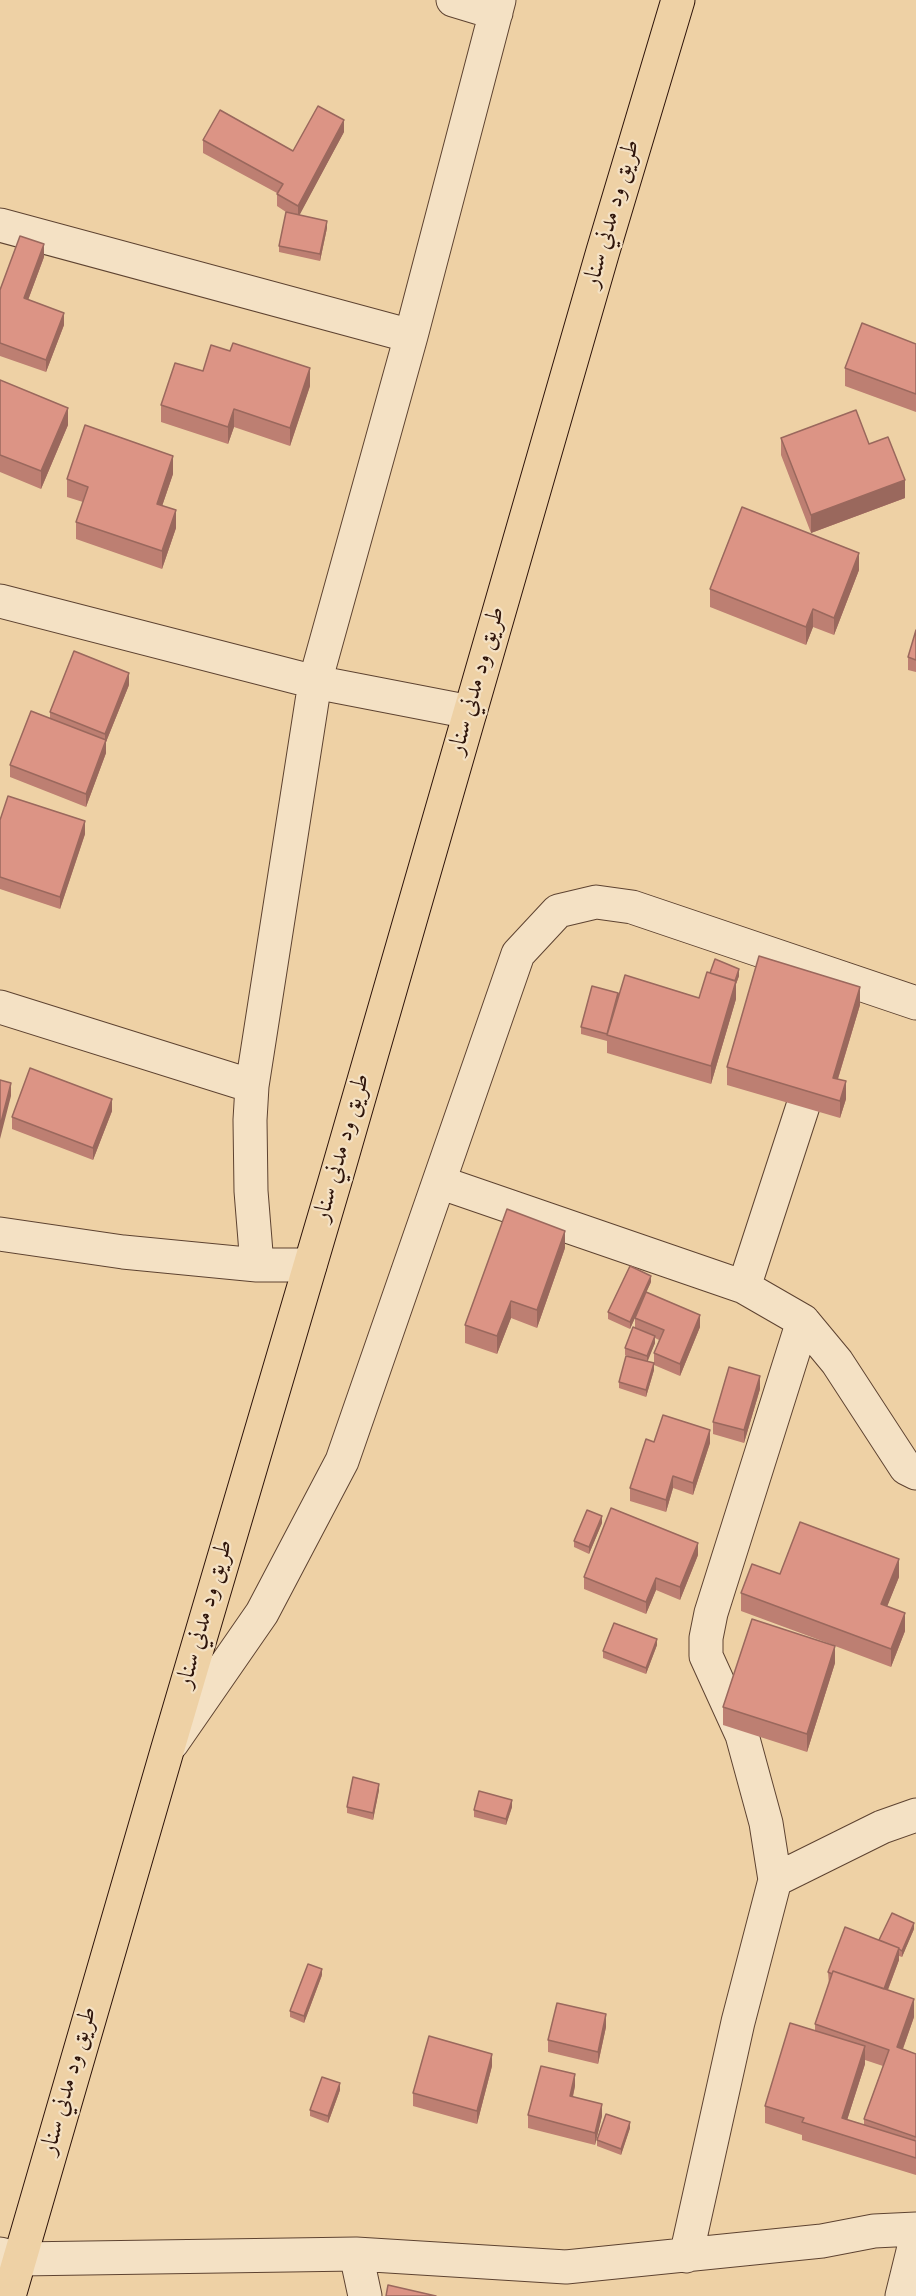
<!DOCTYPE html>
<meta charset="utf-8">
<style>
body{margin:0}
canvas{display:block;background:#eed1a5}
</style>
<canvas width="916" height="2296"></canvas>
<script>
const c = document.querySelector('canvas').getContext('2d');
c.lineJoin = 'round';
const shape = rows => new Path2D(rows.map(r => 'M' + r).join(''));
function trace(path, color, width, dash) { c.strokeStyle = color; c.lineWidth = width; c.lineCap = dash ? 'butt' : 'round'; c.setLineDash(dash || []); c.stroke(path); }
function fill(path, color) { c.fillStyle = color; c.fill(path, 'evenodd'); }
function write(font, color, halo, rows, align = 'center') {
  c.font = font + ' "Sorts Mill Goudy",Amiri,serif'; c.lineWidth = 4.5; c.setLineDash([]); c.textBaseline = 'middle'; c.strokeStyle = halo; c.fillStyle = color; for (const [text, x, y, turn = 0] of rows) {
    c.save(); c.translate(x, y); c.rotate((+turn || 0) * Math.PI / 180); c.textAlign = isNaN(turn) ? turn : align; if (halo) c.strokeText(text, 0, 0); c.fillText(text, 0, 0); c.restore();
  }
}
const street = shape([
 [453,0,496,13],
 [0,225,411,336],
 [0,601,315,682,470,712],
 [0,1007,252,1086],
 [439,1182,744,1287,803,1321,837,1362,906,1468,916,1473],
 [0,1234,123,1252,257,1265,310,1265],
 [257,1265,251,1191,250,1120,252,1086,315,682,411,336,499,0],
 [744,1287,817,1063],
 [172,1743,262,1613,342,1461,518,954,558,911,596,902,632,907,916,1003],
 [775,1880,882,1827,916,1815],
 [0,2254,20,2259,356,2254,566,2267,822,2241,874,2231,916,2229],
 [356,2254,365,2296],
 [686,2256,738,2022,775,1880,766,1823,742,1735,706,1656,706,1638,711,1613,803,1321],
 [902,2296,916,2239]
]);
const highway = shape([
 [9,2296,167,1751,335,1181,603,251,678,0]
]);
trace(street, '#5e4331', 35);
trace(highway, '#2e140a', 35);
trace(street, '#f4e1c4', 33);
trace(highway, '#eed1a5', 33);
fill(shape([
 [344,132,299,215,327,228,320,261,279,252,279,246,286,212,277,206,277,193,203,153,203,140,293,151],
 [44,257,28,300,64,325,46,372,0,356,0,290],
 [916,344,916,412,845,386,845,368],
 [203,371,310,386,290,446,234,427,228,444,161,422,161,405],
 [0,380,68,425,41,489,0,472],
 [781,438,869,444,905,498,811,533,781,455],
 [173,474,162,506,176,528,162,569,76,539,76,522,83,502,67,497,67,479],
 [859,570,834,635,813,627,806,645,710,607,710,589],
 [916,630,916,672,908,670,908,657],
 [129,685,106,742,106,753,86,807,10,777,10,765,50,718,50,712],
 [0,820,85,834,60,909,0,889],
 [710,973,739,976,736,984,736,999,711,1084,607,1053,607,1041,581,1034,581,1027,618,996,699,998],
 [860,1005,838,1079,846,1099,840,1118,727,1085,727,1067],
 [112,1111,93,1160,12,1129,12,1117],
 [565,1248,537,1328,511,1318,497,1354,465,1343,465,1325],
 [651,1282,646,1292,700,1327,680,1376,654,1365,654,1353,659,1340,655,1338,655,1343,647,1361,654,1370,646,1397,619,1388,619,1382,634,1358,625,1355,625,1348,635,1328,635,1318,640,1306,630,1329,608,1319,608,1312],
 [760,1389,744,1443,713,1434,713,1422],
 [654,1442,710,1443,693,1495,673,1488,666,1512,630,1501,630,1488],
 [602,1523,589,1554,574,1547,574,1541],
 [698,1555,680,1600,656,1590,646,1614,584,1589,584,1577],
 [780,1574,899,1577,887,1606,905,1631,891,1667,835,1646,835,1663,807,1752,723,1725,723,1707,833,1645,741,1611,741,1593],
 [657,1645,646,1674,603,1658,603,1651],
 [379,1790,373,1820,347,1813,347,1807],
 [512,1807,506,1825,474,1817,474,1810],
 [914,1929,902,1957,899,1956,899,1960,888,1990,914,2017,903,2049,916,2054,916,2175,802,2140,802,2135,765,2123,765,2106,815,2031,815,2024,829,1985,828,1972,879,1940],
 [865,2060,883,2066,864,2119,864,2125,847,2120,865,2064],
 [322,1975,304,2023,290,2017,290,2011],
 [606,2027,598,2064,548,2052,548,2040],
 [492,2066,477,2124,413,2106,413,2093],
 [575,2086,573,2097,602,2116,595,2145,528,2128,528,2115],
 [340,2090,328,2123,310,2116,310,2110],
 [630,2128,621,2155,597,2146,597,2140]
]), '#bd7f72');
fill(shape([
 [344,120,344,132,298,218,298,206],
 [327,221,327,228,320,261,320,254],
 [44,244,44,257,24,311,24,298],
 [64,313,64,325,46,372,46,360],
 [310,368,310,386,290,446,290,428],
 [68,408,68,425,41,489,41,471],
 [234,409,234,427,228,444,228,427],
 [173,456,173,474,157,521,157,504],
 [905,480,905,498,811,533,811,515],
 [176,510,176,528,162,569,162,551],
 [859,553,859,570,834,635,834,618],
 [813,609,813,627,806,645,806,627],
 [129,673,129,685,106,742,106,753,86,807,86,794,105,744,105,734],
 [85,821,85,834,60,909,60,897],
 [739,969,739,976,736,984,736,999,711,1084,711,1066,731,989],
 [860,987,860,1005,833,1095,833,1078],
 [846,1081,846,1099,840,1118,840,1101],
 [11,1083,11,1096,0,1139,0,1126],
 [112,1099,112,1111,93,1160,93,1148],
 [565,1231,565,1248,537,1328,537,1310],
 [651,1276,651,1282,630,1329,630,1322],
 [511,1301,511,1318,497,1354,497,1336],
 [700,1315,700,1327,680,1376,680,1364],
 [655,1336,655,1343,647,1363,647,1356],
 [654,1363,654,1370,646,1397,646,1390],
 [760,1376,760,1389,744,1443,744,1430],
 [710,1430,710,1443,693,1495,693,1483],
 [673,1476,673,1488,666,1512,666,1500],
 [602,1516,602,1523,589,1554,589,1547],
 [698,1543,698,1555,680,1600,680,1587],
 [899,1559,899,1577,881,1622,881,1604],
 [656,1578,656,1590,646,1614,646,1602],
 [905,1613,905,1631,891,1667,891,1649],
 [657,1639,657,1645,646,1674,646,1668],
 [835,1646,835,1663,807,1752,807,1734],
 [379,1784,379,1790,373,1820,373,1813],
 [512,1800,512,1807,506,1825,506,1819],
 [914,1923,914,1929,902,1957,902,1951],
 [899,1948,899,1960,882,2005,882,1993],
 [322,1969,322,1975,304,2023,304,2016],
 [914,1999,914,2017,897,2065,897,2047],
 [606,2014,606,2027,598,2064,598,2052],
 [865,2046,865,2064,842,2136,842,2118],
 [492,2054,492,2066,477,2124,477,2111],
 [575,2074,575,2086,570,2108,570,2096],
 [340,2083,340,2090,328,2123,328,2116],
 [602,2104,602,2116,595,2145,595,2133],
 [630,2122,630,2128,621,2155,621,2149]
]), '#9a685d');
const building = shape([
 [318,106,344,120,298,206,277,194,283,184,203,140,220,110,293,151,318,106],
 [286,212,327,221,320,254,279,246,286,212],
 [20,236,44,244,24,298,64,313,46,360,0,343,0,290,20,236],
 [862,323,916,344,916,394,845,368,862,323],
 [233,343,310,368,290,428,234,409,228,427,161,405,175,363,203,371,211,345,230,351,233,343],
 [0,380,68,408,41,471,0,455,0,380],
 [856,410,869,444,888,437,905,480,811,515,781,438,856,410],
 [85,425,173,456,157,504,176,510,162,551,76,522,88,487,67,479,85,425],
 [742,507,859,553,834,618,813,609,806,627,710,589,742,507],
 [916,630,916,660,908,657,916,630],
 [74,651,129,673,105,734,50,712,74,651],
 [31,711,106,740,86,794,10,765,31,711],
 [8,796,85,821,60,897,0,877,0,820,8,796],
 [759,956,860,987,833,1078,846,1081,840,1101,727,1067,759,956],
 [715,959,739,969,735,981,710,973,715,959],
 [707,972,736,981,711,1066,607,1035,625,975,699,998,707,972],
 [592,986,618,993,607,1034,581,1027,592,986],
 [30,1068,112,1099,93,1148,12,1117,30,1068],
 [0,1080,11,1083,0,1126,0,1080],
 [507,1209,565,1231,537,1310,511,1301,497,1336,465,1325,507,1209],
 [630,1266,651,1276,630,1322,608,1312,630,1266],
 [646,1292,700,1315,680,1364,654,1353,664,1330,635,1318,646,1292],
 [633,1327,655,1336,647,1356,625,1348,633,1327],
 [626,1356,654,1363,646,1390,619,1382,626,1356],
 [729,1367,760,1376,744,1430,713,1422,729,1367],
 [663,1415,710,1430,693,1483,673,1476,666,1500,630,1488,646,1439,654,1442,663,1415],
 [611,1508,698,1543,680,1587,656,1578,646,1602,584,1577,611,1508],
 [587,1510,602,1516,589,1547,574,1541,587,1510],
 [800,1522,899,1559,881,1604,905,1613,891,1649,741,1593,752,1564,780,1574,800,1522],
 [752,1619,835,1646,807,1734,723,1707,752,1619],
 [614,1623,657,1639,646,1668,603,1651,614,1623],
 [353,1777,379,1784,373,1813,347,1807,353,1777],
 [479,1791,512,1800,506,1819,474,1810,479,1791],
 [892,1913,914,1923,902,1951,899,1949,899,1948,879,1940,892,1913],
 [845,1927,899,1948,884,1989,833,1971,832,1974,828,1972,845,1927],
 [308,1964,322,1969,304,2016,290,2011,308,1964],
 [833,1971,914,1999,897,2047,916,2054,916,2137,864,2119,889,2050,815,2024,833,1971],
 [557,2003,606,2014,598,2052,548,2040,557,2003],
 [790,2023,865,2046,842,2118,916,2141,916,2158,802,2122,804,2118,765,2106,790,2023],
 [429,2036,492,2054,477,2111,413,2093,429,2036],
 [541,2066,575,2074,570,2096,602,2104,595,2133,528,2115,541,2066],
 [322,2077,340,2083,328,2116,310,2110,322,2077],
 [606,2114,630,2122,621,2149,597,2140,606,2114],
 [388,2285,436,2296,386,2296,388,2285]
]);
fill(building, '#dc9485');
trace(building, '#9a685d', 1.5);
write('24px', '#2e140a', '#f4e1c4', [
 ["طريق ود مدني سنار",614,214,-74],
 ["طريق ود مدني سنار",479,681,-74],
 ["طريق ود مدني سنار",344,1148,-74],
 ["طريق ود مدني سنار",207,1614,-74],
 ["طريق ود مدني سنار",71,2081,-74]
]);
</script>
